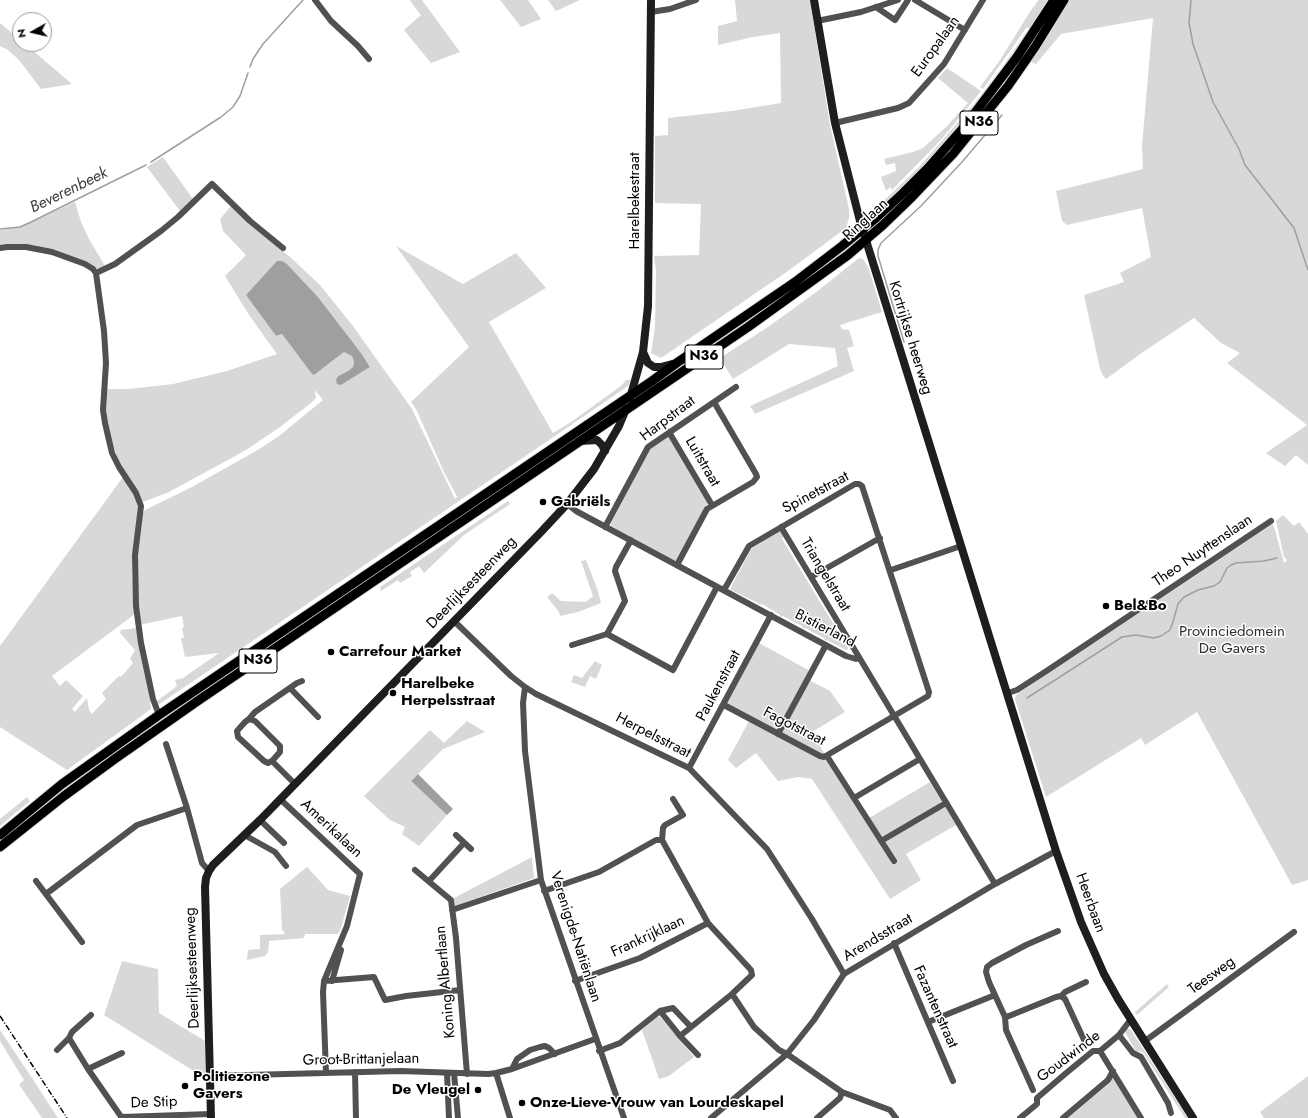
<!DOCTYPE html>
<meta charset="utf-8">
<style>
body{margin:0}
#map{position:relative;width:1308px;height:1118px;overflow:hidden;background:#fff;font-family:Jost,sans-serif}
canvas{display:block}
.north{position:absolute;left:12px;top:12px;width:40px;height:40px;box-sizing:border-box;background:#fff;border:1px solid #999;border-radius:50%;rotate:262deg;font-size:11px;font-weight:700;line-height:16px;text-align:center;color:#000}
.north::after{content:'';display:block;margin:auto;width:14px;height:18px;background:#000;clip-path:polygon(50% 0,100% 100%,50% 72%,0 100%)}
</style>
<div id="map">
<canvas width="1308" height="1118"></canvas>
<div class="north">N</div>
</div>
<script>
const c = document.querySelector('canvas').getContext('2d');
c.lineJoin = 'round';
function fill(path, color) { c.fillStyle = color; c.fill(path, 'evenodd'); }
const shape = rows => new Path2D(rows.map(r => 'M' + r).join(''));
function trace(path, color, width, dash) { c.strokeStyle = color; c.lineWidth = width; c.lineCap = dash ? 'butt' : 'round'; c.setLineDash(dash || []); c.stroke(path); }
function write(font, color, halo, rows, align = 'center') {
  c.font = font + ' Jost,sans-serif'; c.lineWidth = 3; c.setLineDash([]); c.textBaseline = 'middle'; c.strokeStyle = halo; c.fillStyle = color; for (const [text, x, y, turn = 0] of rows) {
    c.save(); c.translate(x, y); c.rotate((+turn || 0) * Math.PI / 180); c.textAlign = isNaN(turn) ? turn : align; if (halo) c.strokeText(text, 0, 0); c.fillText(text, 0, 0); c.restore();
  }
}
fill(shape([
 [411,0,422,0,460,52,431,63,404,30,421,15,410,1],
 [500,0,528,0,541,19,521,27],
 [548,0,580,0,556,11],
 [735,0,810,0,830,125,849,209,849,218,846,228,788,271,661,358,651,353,655,327,656,271,654,256,699,255,701,204,655,203,655,136,668,135,668,118,732,111,781,103,780,33,753,37,718,45,718,26,737,21],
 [1038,0,1047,0,1031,29,1014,55,976,105,921,168,876,212,874,210,919,167,974,104,1003,66,1029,28,1027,27,983,89,980,87,1000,60,1033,7,1034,7],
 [1067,0,1308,0,1308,465,1296,455,1285,466,1266,453,1307,425,1227,363,1240,353,1221,343,1194,318,1143,352,1106,379,1103,376,1100,369,1084,295,1124,282,1120,273,1151,257,1142,208,1067,225,1062,221,1056,191,1143,169,1142,146,1153,18,1061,34,1036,64,1029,61],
 [0,23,20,40,20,44,25,44,72,84,41,89,19,60,8,50,0,46],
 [947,68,981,91,960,117,939,142,892,190,890,187,886,191,881,177,896,171,895,163,886,165,884,159,913,152,923,148,946,127,968,103,938,78],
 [163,157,193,199,180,211,147,167],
 [75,202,81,222,89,239,105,266,104,268,96,268,64,254,0,247,0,230,19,227],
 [231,206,258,231,290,257,320,285,353,326,412,409,455,499,457,497,444,472,416,409,411,402,469,347,396,246,463,284,516,253,546,288,489,322,553,433,571,422,614,391,622,385,626,380,631,380,628,386,555,436,158,705,157,701,177,686,175,680,183,678,219,653,185,657,181,638,184,638,182,628,184,627,182,616,139,625,136,561,141,522,143,513,145,510,192,487,256,451,279,436,323,400,315,390,316,398,311,403,280,427,246,450,169,492,143,502,120,464,108,432,106,407,107,389,129,389,173,384,227,371,277,354,249,315,225,276,246,255,223,231,220,219],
 [282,261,286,263,318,297,361,353,370,367,341,385,338,376,348,371,353,367,354,362,352,356,344,352,314,375,312,374,282,334,276,336,246,295],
 [859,258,863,259,869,269,882,312,840,325,842,329,849,330,854,346,847,348,854,371,755,414,750,406,838,366,835,348,789,344,733,379,720,358,768,327,815,293],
 [668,436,670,438,708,503,677,560,674,560,611,526,611,523,649,450,651,447],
 [123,477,129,486,137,501,138,508,134,544,132,571,135,614,52,676,60,686,66,680,83,696,72,709,75,712,87,698,89,710,92,714,106,699,102,693,119,676,121,677,133,663,130,659,135,650,120,633,121,630,136,628,149,692,151,709,67,770,0,727,0,646],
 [508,501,510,504,464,535,424,573,419,566,410,572,412,576,400,583,398,580,381,591,380,587],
 [1283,515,1294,526,1299,522,1308,534,1308,880,1292,885,1197,712,1145,745,1141,738,1046,797,1015,699,1016,695,1271,525,1273,525,1275,530,1284,563,1287,560,1284,557,1276,521],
 [778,532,781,532,784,536,782,539,848,648,848,649,846,650,827,640,825,641,824,638,805,628,803,629,802,626,783,616,780,617,780,615,764,605,761,604,759,605,758,603,731,590,731,587,751,549],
 [586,560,598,591,601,603,578,612,560,616,559,612,547,597,552,593,561,601,586,602,593,596,581,561],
 [759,643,810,671,811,681,830,691,845,712,812,732,824,753,830,757,869,818,930,782,956,825,906,854,921,880,890,899,812,779,798,777,778,781,756,753,736,768,728,760,749,721,724,709],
 [595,661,602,665,596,679,590,676,585,687,571,682,574,675,582,678],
 [467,721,485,732,443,749,411,781,447,815,419,846,402,834,405,827,390,820,364,796,430,730,444,743],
 [27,797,30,801,0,826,0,819],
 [532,857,534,878,455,906,454,898],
 [307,867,328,890,350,896,341,928,338,934,305,934,304,938,269,941,268,952,265,956,247,960,248,950,260,949,260,935,285,934,282,929,280,889],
 [122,961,158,969,159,1013,205,1041,205,1078,104,1015],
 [1167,984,1169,987,1137,1015,1135,1012],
 [657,1017,660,1017,694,1057,669,1076,659,1079,642,1030],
 [1128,1028,1131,1030,1188,1118,1185,1118,1144,1054,1142,1052,1136,1051,1126,1034,1125,1030],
 [0,1030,30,1075,58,1118,42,1118,20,1086,19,1085,24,1080,0,1041],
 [1113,1076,1139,1118,1068,1118,1108,1084],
 [1308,1076,1308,1118,1264,1118,1260,1112]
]), '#d8d8d8');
fill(shape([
 [277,261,282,261,286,263,318,297,361,353,370,367,341,385,337,384,336,380,338,376,348,371,353,367,354,362,352,356,344,352,314,375,312,374,282,334,276,336,246,295],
 [418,774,453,809,447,815,411,781]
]), '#9f9f9f');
trace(shape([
 [1191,0,1189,23,1193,44,1213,102,1239,149,1245,165,1294,228,1308,270],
 [250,67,253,59,263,44,303,0],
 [151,162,221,117,233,107,240,96,248,73],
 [0,229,20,227,31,222,146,165],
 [904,342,878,256,878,250,881,243,921,206,962,162,1002,115],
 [1027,698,1122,637,1136,635,1154,638,1161,636,1170,630,1173,622,1178,604,1184,597,1198,590,1214,586,1220,582,1227,568,1231,565,1236,563,1264,561,1277,558]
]), '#9f9f9f', 1.5);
const primary = shape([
 [0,835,62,784,159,715,652,381,678,362,795,282,842,246,876,218,903,193,928,168,965,126,1017,57,1054,0],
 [0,847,64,796,116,758,199,700,748,327,848,255,883,225,912,197,953,154,1008,86,1035,47,1064,0]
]);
trace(primary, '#dbdbdb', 11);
trace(shape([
 [315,0,331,21,358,46,369,59],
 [915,0,965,30],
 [876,7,895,20,908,0],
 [651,12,670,9,696,0],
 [817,21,861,12,898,0],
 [835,123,898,108,909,103,944,64,983,0],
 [0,248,7,247,26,247,52,252,85,264,93,269,96,273,104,331,106,363,103,410,105,423,112,453,119,467,136,493,141,506,135,555,136,606,141,643,153,699,159,715],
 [96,273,115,264,161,231,178,217,212,184,250,221,283,248],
 [669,432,712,505],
 [567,504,576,511,846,656,856,659,859,658],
 [605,527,648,447,736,387],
 [781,527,995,884],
 [677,565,707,509,753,482,757,477,756,474,714,402],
 [891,570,961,546],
 [811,577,880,538],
 [454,621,511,676,525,687,536,694,689,768,767,849,812,919,844,974],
 [607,634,673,670,717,587],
 [572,645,607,634,625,601,615,571,616,567,631,540],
 [525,687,523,703,525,751,541,880,624,1118],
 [290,688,318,717],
 [1008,693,1017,690,1048,670,1271,521],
 [724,705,820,756,824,757,928,696,929,692,862,486,859,484,855,484,749,546,724,590],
 [249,719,255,721,280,746,280,752,272,761],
 [778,734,826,645],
 [166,744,187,808,202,863,209,871],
 [827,756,894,861],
 [689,768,771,615],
 [295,784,272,761,268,763,264,761,238,737,237,731,245,722,249,719,255,712,297,683,302,681],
 [854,798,920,759],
 [280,799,360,874,347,926,324,981,323,992,326,1073],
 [260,820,284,843],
 [245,834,248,837,275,852,286,866],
 [456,835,471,849],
 [662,840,663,828,665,825,683,815,673,799],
 [881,841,946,803],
 [415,870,451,900,456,938,467,1074],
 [36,881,82,942],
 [429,881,464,843],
 [544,891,599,872,656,840,662,840,708,923,751,970,752,975,732,994,680,1036],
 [46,894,137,825,187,808],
 [452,910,541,880],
 [894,943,953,1081],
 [324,981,374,977,385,1000,406,996,460,990],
 [332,981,341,950],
 [575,981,640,958,708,923],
 [732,994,754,1027,779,1050,787,1054,842,1092,890,1110,896,1118],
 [1061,996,1065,992,1086,982],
 [660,1011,680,1036,698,1055],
 [1005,1017,1009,1016,1056,997,1061,996,1065,999,1085,1042],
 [928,1022,995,995],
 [1119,1035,1133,1053,1141,1057,1168,1103,1171,1113],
 [69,1038,88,1069,122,1118],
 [1145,1041,1294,932],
 [57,1050,69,1038,72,1032,91,1015],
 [599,1051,620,1043,660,1011,673,1008,691,1027],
 [1100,1051,1141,1118],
 [88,1069,122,1053],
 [512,1069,517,1059,530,1050,540,1047,545,1046,549,1048,555,1054],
 [355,1072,356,1118],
 [447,1073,449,1118],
 [454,1073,458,1118],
 [496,1073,510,1118],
 [210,1076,401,1071,488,1074,496,1073,512,1069,595,1039],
 [1033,1090,1006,1030,1005,1017,989,982,986,972,987,967,992,963,1026,945,1058,931],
 [121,1117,211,1114],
 [711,1118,787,1054,814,1020,844,974,995,884,1056,851],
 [817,1118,840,1098,842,1092],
 [1020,1118,1037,1104,1037,1098,1065,1074,1093,1051,1100,1051,1119,1035,1131,1019],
 [1063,1118,1108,1080,1113,1071]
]), '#515151', 6);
trace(shape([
 [814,0,835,123,860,221,1056,851,1081,922,1104,974,1118,999,1193,1118],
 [643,352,648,363,654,367,661,367,672,364],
 [630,398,643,352,648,306,651,0],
 [581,441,597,440,602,445,605,451],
 [211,1118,205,887,206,878,209,871,213,865,260,820,541,532,567,504,594,469,619,426,626,409]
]), '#1e1e1e', 8);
trace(primary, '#000', 9);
trace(shape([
 [0,1016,67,1118]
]), '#000', 1.5, [6, 2, 1, 2]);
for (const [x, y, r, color] of [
 [543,502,4,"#000"],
 [1106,606,4,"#000"],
 [331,652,4,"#000"],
 [393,693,4,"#000"],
 [185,1086,4,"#000"],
 [478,1090,4,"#000"],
 [522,1103,4,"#000"]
]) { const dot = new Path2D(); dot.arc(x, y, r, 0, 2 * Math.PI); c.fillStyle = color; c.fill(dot); trace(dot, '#fff', 1.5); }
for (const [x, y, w] of [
 [979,123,38],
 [704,357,38],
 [258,661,38]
]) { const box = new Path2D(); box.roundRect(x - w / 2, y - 12, w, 24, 3); c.fillStyle = '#fff'; c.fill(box); trace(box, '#000', 1); }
write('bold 14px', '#000', null, [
 ["N36",979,123],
 ["N36",704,357],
 ["N36",258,661]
]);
write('15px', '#000', '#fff', [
 ["Europalaan",936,47,-54],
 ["Harelbekestraat",635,201,-90],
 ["Ringlaan",866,220,-42],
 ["Kortrijkse heerweg",910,338,73],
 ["Harpstraat",668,419,-37],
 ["Luitstraat",702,462,60],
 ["Spinetstraat",816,493,-28],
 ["Theo Nuyttenslaan",1203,551,-34],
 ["Triangelstraat",825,575,59],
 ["Deerlijksesteenweg",472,583,-46],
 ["Bistierland",825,629,27],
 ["Paukenstraat",719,686,-62],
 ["Fagotstraat",794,727,27],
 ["Herpelsstraat",653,736,27],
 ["Amerikalaan",331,829,43],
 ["Heerbaan",1090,903,70],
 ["Verenigde-Natiënlaan",575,937,72],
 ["Frankrijklaan",648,937,-25],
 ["Arendsstraat",878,938,-31],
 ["Deerlijksesteenweg",193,968,-92],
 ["Teesweg",1212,976,-36],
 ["Koning Albertlaan",446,982,-95],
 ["Fazantenstraat",935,1007,66],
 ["Goudwinde",1069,1057,-37],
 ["Groot-Brittanjelaan",361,1060,-1],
 ["De Stip",154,1103,-2]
]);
write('bold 15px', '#000', '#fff', [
 ["Gabriëls",551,502],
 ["Bel&Bo",1114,606],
 ["Carrefour Market",339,652],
 ["Harelbeke",401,684],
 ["Herpelsstraat",401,701],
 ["Politiezone",193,1077],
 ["Gavers",193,1094],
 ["De Vleugel",470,1090,"right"],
 ["Onze-Lieve-Vrouw van Lourdeskapel",530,1103]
], 'left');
write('15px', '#2f2f2f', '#fff', [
 ["Provinciedomein",1232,632],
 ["De Gavers",1232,649]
]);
write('italic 16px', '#404040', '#fff', [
 ["Beverenbeek",69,191,-26]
]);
</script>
